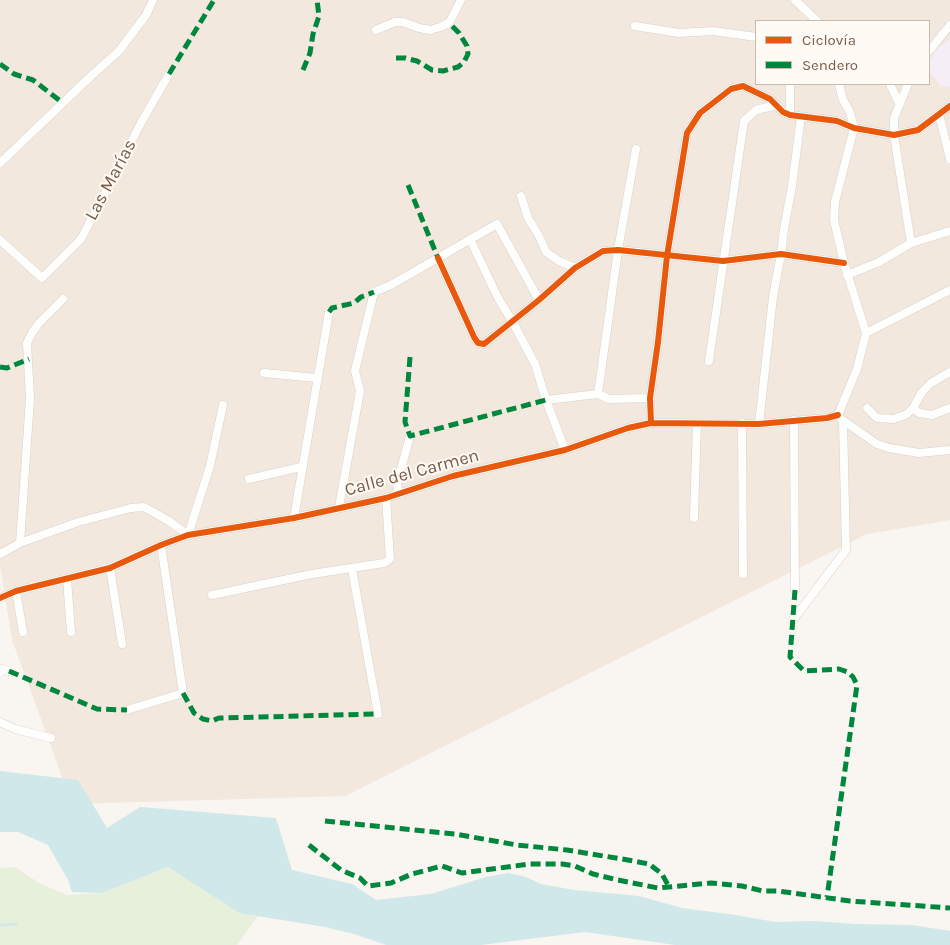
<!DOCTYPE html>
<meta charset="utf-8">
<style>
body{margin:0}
#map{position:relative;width:950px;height:945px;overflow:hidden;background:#f9f5f0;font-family:Karla,sans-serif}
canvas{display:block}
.legend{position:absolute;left:755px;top:20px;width:175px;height:65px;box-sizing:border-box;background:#fffaf3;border:1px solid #cabbb1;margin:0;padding:6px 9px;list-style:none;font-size:15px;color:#7a5c4d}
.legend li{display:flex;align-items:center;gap:10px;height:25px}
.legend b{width:25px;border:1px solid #cabbb1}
</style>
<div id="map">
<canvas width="950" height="945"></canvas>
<ul class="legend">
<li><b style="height:6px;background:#e8590c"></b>Ciclovía</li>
<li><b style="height:6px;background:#00873e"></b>Sendero</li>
</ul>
</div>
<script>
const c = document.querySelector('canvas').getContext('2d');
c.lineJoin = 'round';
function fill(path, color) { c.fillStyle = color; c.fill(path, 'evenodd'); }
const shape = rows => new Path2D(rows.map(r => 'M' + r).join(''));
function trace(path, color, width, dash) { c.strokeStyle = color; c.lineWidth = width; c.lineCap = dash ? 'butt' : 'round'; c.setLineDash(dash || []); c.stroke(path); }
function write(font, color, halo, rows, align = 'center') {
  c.font = font + ' Karla,sans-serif'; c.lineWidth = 4; c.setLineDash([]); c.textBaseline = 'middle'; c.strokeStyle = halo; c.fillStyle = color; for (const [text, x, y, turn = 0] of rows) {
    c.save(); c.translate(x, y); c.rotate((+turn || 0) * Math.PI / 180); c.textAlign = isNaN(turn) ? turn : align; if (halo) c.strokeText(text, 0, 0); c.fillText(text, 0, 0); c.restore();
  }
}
fill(shape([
 [0,0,950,0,950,520,867,534,345,796,72,804,12,640,0,564],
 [756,21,929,21,929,84,756,84]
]), '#f2e8de');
fill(shape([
 [948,40,950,41,950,87,940,85,929,71,929,64,936,50]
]), '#f6eef6');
fill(shape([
 [15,867,39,883,67,895,102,893,168,867,239,913,258,916,237,945,0,945,0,868]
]), '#e7f0db');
fill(shape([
 [0,771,78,780,107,828,140,807,276,818,292,870,352,884,376,900,431,894,486,877,508,873,526,877,541,884,574,890,639,896,682,908,736,915,775,922,815,921,854,924,912,925,950,931,950,945,675,945,585,932,481,945,386,945,354,934,325,927,239,913,168,867,102,893,72,892,68,880,48,845,18,832,0,832]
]), '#d0e8ea');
trace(shape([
 [0,925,16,924]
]), '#d0e8ea', 2.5);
const minor = shape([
 [795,0,817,21],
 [635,26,679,33,713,31,756,37],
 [376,30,395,22,403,22,419,28,430,30,440,27,449,23,461,0],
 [929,51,950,25],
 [790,84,790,115],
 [890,84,899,103],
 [908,84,894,118,894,135,911,243],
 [939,114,950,159],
 [0,163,91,76,119,51,146,15,153,0],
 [521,196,528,218,539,236,546,252,559,261,575,268],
 [470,239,497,296,512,321,535,364,546,400,565,450],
 [0,240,42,278,81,239,142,121,169,74],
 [438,258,474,337,478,343,484,344,539,300,575,268,603,251,618,250,723,261,781,254,844,263],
 [847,275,879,262,911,243,950,231],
 [866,333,950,290],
 [709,361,744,121,756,110,776,105],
 [264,373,317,378],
 [598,394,618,250,636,149],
 [546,400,598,394,609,399,650,398],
 [867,408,877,418,894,419,907,414,913,408,922,392,931,383,950,372],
 [913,408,919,413,932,415,950,408],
 [838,415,857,369,866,333,844,263,834,220,835,202,854,128,850,112,843,100,839,84],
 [841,419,877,444,889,448,919,453,950,450],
 [794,420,795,590],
 [651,423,650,398,658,342,667,256,687,133,700,113,731,89,743,86,770,99,783,112,790,115,837,121,854,128,894,135,918,130,950,106],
 [742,423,743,574],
 [759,424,773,297,781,254,784,229,792,186,801,117],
 [249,479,301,467],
 [395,495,398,489,397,484,410,436],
 [339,507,360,391,355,371,374,292,391,285,497,224,539,300],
 [294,518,329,312],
 [694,518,697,424],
 [20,543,30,398,27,343,32,333,39,323,63,299],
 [0,554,20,543,78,522,131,508,144,507,169,521,188,535,210,466,223,405],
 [110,568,122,644],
 [352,569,378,714],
 [67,579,71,632],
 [16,591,23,632],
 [212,595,312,574,384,563,390,559,386,498],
 [0,598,16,591,110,568,161,545,188,535,294,518,386,498,453,476,565,450,628,428,651,423,759,424,827,418,838,415],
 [793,620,846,550,843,421],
 [0,673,1,669,9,671],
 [127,710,183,693,161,545],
 [0,722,15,729,51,738]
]);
trace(minor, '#d7d1cb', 9);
trace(minor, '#fefefd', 8);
trace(shape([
 [396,58,405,58,417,61,432,70,443,71,458,67,464,62,468,54,467,46,459,33,449,23],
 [0,64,14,74,33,80,63,103],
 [303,70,310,53,313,34,319,16,317,0],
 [169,74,214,0],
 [408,185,438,258],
 [329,312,332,308,354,303,361,297,374,292],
 [410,357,405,422,410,436,546,400],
 [0,367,7,368,29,359],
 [795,590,790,657,804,671,839,669,848,672,853,677,857,685,827,897],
 [9,671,97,709,127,710],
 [183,693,194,713,203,719,212,721,219,718,378,714],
 [325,821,455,834,517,845,567,850,628,860,649,864,662,874,669,887],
 [309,845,341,870,360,878,368,886,391,883,412,874,442,866,462,873,530,864,562,864,575,866,593,874,618,880,658,888,711,883,742,886,763,891,778,891,850,901,950,908]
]), '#00873e', 5, [10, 5]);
trace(shape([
 [438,258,474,337,478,343,484,344,539,300,575,268,603,251,618,250,723,261,781,254,844,263],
 [651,423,650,398,658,342,667,256,687,133,700,113,731,89,743,86,770,99,783,112,790,115,837,121,854,128,894,135,918,130,950,106],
 [0,598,16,591,110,568,161,545,188,535,294,518,386,498,453,476,565,450,628,428,651,423,759,424,827,418,838,415]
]), '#e8590c', 6);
write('18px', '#7a5c4d', '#fffaf3', [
 ["Las Marías",111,180,-62],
 ["Calle del Carmen",412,473,-15]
]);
</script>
